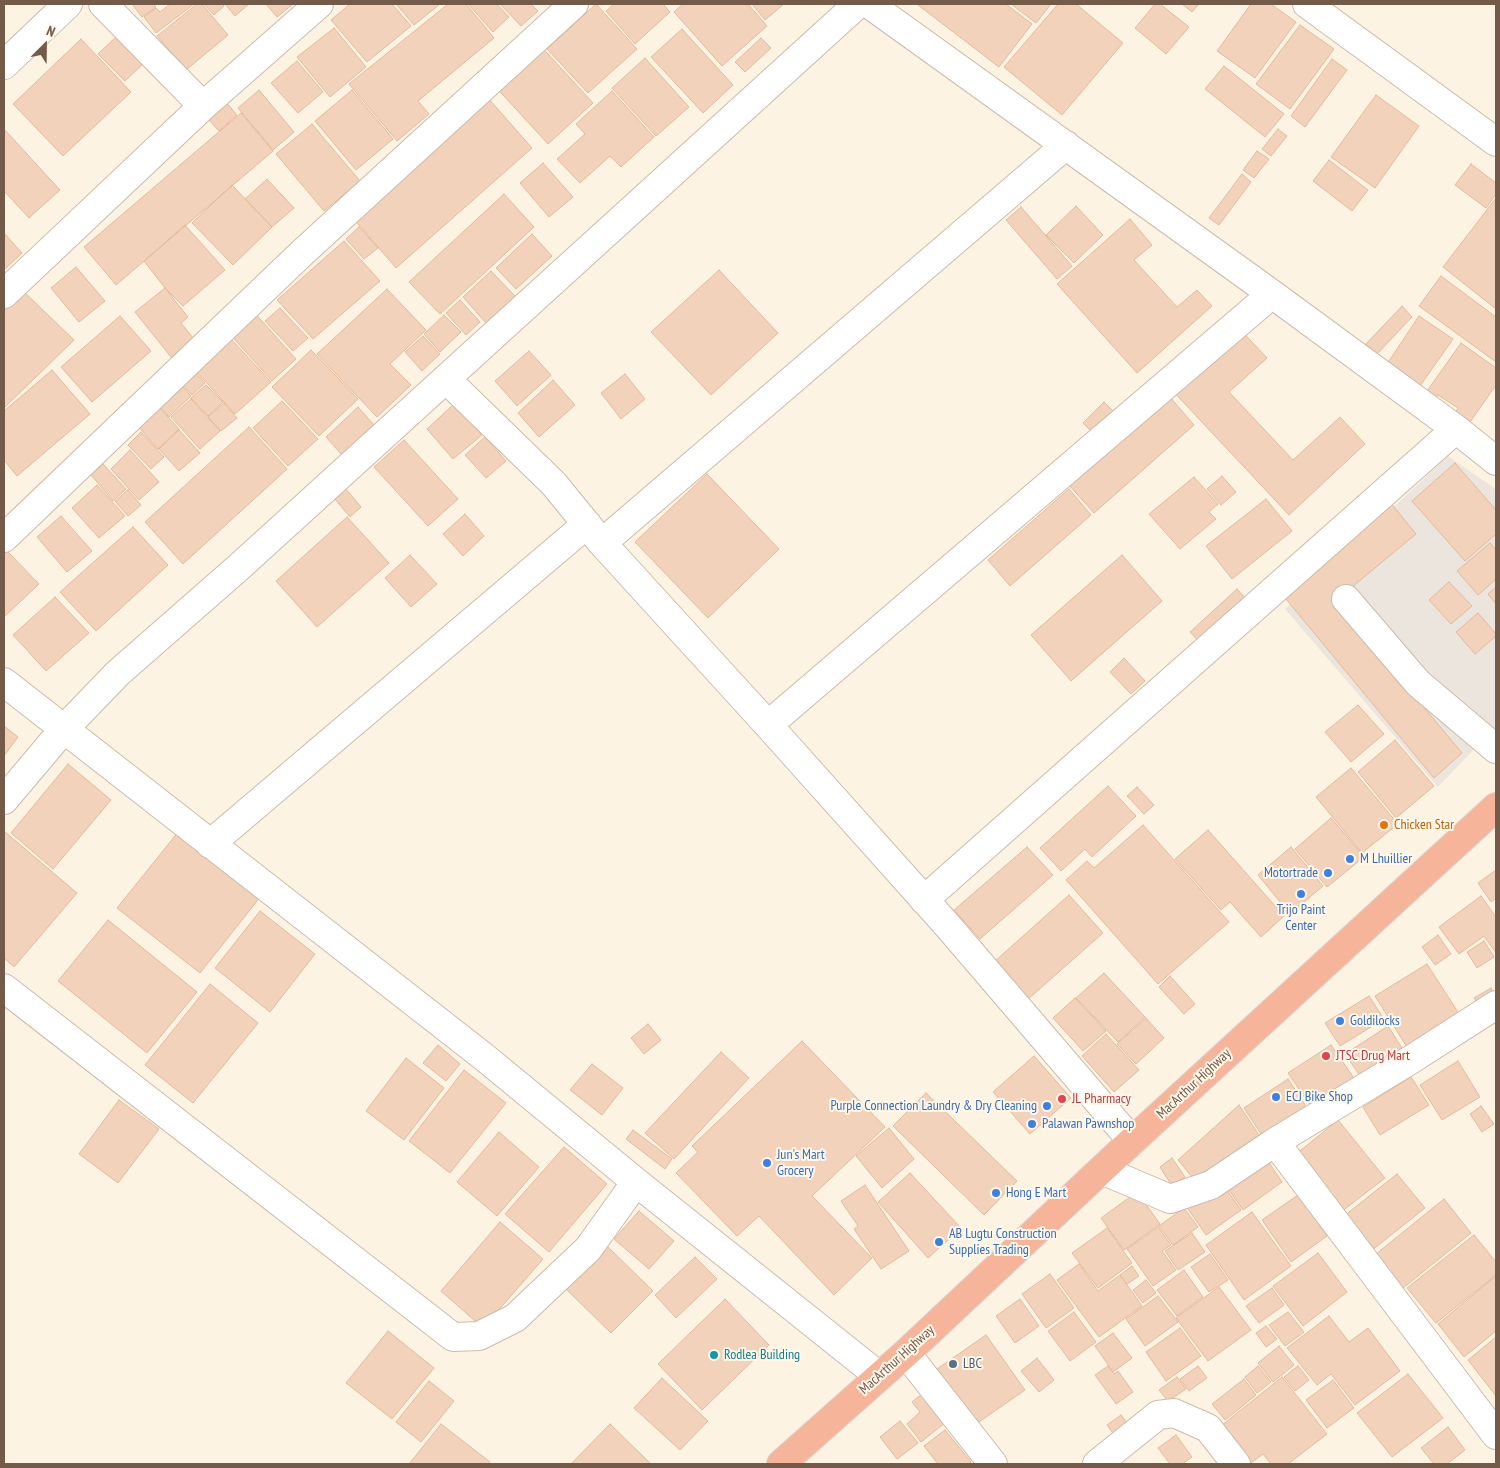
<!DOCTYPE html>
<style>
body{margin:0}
#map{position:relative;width:1500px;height:1468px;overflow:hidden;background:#fcf3e3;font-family:"PT Sans Narrow",sans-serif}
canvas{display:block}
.frame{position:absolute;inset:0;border:5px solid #745a49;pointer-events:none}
.north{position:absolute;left:20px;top:20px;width:50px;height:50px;-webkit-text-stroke:4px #fff7e9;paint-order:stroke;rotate:23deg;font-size:14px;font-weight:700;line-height:20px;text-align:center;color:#745a49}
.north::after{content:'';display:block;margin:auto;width:18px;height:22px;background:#745a49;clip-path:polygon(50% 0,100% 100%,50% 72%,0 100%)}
</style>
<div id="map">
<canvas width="1500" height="1468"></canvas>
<div class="frame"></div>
<div class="north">N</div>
</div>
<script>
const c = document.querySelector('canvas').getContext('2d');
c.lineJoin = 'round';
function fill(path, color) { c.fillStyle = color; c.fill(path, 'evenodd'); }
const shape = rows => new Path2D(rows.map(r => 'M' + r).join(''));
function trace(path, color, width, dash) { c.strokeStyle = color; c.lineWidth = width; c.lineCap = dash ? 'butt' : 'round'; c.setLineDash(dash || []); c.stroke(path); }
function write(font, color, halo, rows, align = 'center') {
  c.font = font + ' "PT Sans Narrow",sans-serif'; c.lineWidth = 4; c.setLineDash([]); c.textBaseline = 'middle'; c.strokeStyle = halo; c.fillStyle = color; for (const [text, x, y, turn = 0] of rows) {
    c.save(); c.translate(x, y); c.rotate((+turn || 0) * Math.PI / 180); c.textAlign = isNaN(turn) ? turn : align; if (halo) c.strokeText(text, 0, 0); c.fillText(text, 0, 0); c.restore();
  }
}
fill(shape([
 [1448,456,1496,489,1496,726,1438,787,1285,609]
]), '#ebe5de');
const building = shape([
 [132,4,153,4,156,7,142,17,132,4],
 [170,4,194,4,156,33,144,17,156,8,160,12,170,4],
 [197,4,202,4,228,35,186,70,157,36,197,4],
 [204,4,223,4,224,6,214,15,204,4],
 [225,4,249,4,235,16,225,4],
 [266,4,293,4,277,17,266,4],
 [350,4,392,4,411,26,367,62,331,20,350,4],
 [396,4,440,4,414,25,396,4],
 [448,4,466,4,494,38,418,101,429,114,397,141,349,84,448,4],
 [468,4,497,4,509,17,493,32,468,4],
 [500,4,531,4,538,11,521,26,500,4],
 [596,4,637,49,588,93,547,49,596,4],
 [614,4,663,4,670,12,635,44,606,11,614,4],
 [683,4,748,4,767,26,722,66,674,12,683,4],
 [752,4,784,4,765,20,752,4],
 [919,4,1006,4,1032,24,999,67,918,5,919,4],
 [1011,4,1051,4,1036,23,1011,4],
 [1058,4,1076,4,1123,43,1062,115,1004,67,1058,4],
 [1155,4,1160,4,1189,27,1166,54,1135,28,1155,4],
 [1182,4,1199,4,1192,12,1182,4],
 [1251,4,1271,4,1296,22,1255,78,1217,51,1251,4],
 [1300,25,1334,49,1290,109,1256,84,1300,25],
 [334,28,366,67,330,97,297,57,334,28],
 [682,29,733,85,703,113,651,57,682,29],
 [118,35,144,63,125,81,98,54,118,35],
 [761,38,771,48,745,72,735,62,761,38],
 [81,39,131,92,63,156,13,104,81,39],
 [537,42,593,103,548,144,492,83,537,42],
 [645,58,689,107,656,136,612,88,645,58],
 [1332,59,1347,70,1305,127,1291,116,1332,59],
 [297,61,323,92,298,113,271,83,297,61],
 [1224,66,1284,114,1265,137,1205,89,1224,66],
 [259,90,294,132,273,150,238,108,259,90],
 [352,90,393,139,356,170,315,121,352,90],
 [612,91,654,137,621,167,610,156,580,183,557,159,585,134,576,124,612,91],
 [1376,95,1419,126,1375,188,1331,157,1376,95],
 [488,98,532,148,396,268,352,217,488,98],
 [226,102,237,115,219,131,207,118,226,102],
 [241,113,273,151,116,285,84,247,241,113],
 [312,124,360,181,324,211,276,154,312,124],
 [4,129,60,190,29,218,4,191,4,129],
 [1278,129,1287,136,1271,156,1262,149,1278,129],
 [1257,151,1269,159,1254,178,1243,170,1257,151],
 [1329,160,1368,190,1352,211,1313,181,1329,160],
 [543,163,573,197,549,217,520,183,543,163],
 [1471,164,1496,183,1496,194,1486,208,1455,185,1471,164],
 [1242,174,1251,182,1219,225,1209,218,1242,174],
 [267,179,294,208,272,227,245,199,267,179],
 [232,185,272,227,233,265,192,223,232,185],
 [504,194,534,227,440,314,409,282,504,194],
 [1496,198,1496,309,1443,267,1496,198],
 [1076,206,1103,235,1074,263,1046,235,1076,206],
 [1021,207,1072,266,1057,279,1006,220,1021,207],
 [1130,219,1152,245,1134,260,1177,307,1197,290,1212,306,1137,373,1057,284,1130,219],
 [185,225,225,270,183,306,165,288,144,261,185,225],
 [359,227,378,248,364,259,346,239,359,227],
 [4,233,22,253,4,270,4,233],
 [532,234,552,256,516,289,496,268,532,234],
 [344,241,380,281,313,339,277,300,344,241],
 [76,267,105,301,79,322,51,288,76,267],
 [719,270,778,333,711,395,651,332,719,270],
 [491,271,516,297,487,324,463,297,491,271],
 [1441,276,1496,317,1496,362,1419,306,1441,276],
 [20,288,74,340,4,408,4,305,20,288],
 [165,288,188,317,181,323,198,344,175,362,135,312,165,288],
 [387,289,426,330,390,364,411,385,377,417,317,354,387,289],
 [460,300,480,322,466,335,446,313,460,300],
 [1402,306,1412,317,1377,354,1366,344,1402,306],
 [280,308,308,338,293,351,265,321,280,308],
 [251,309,296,359,272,381,227,331,251,309],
 [444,315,461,332,440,352,424,334,444,315],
 [120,316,151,351,92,402,61,367,120,316],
 [1419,316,1453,339,1420,386,1387,364,1419,316],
 [1237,326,1267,358,1229,392,1293,460,1340,417,1365,444,1289,515,1170,388,1237,326],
 [423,336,440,354,422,371,405,352,423,336],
 [230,338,271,382,235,414,195,370,230,338],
 [1461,343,1496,368,1496,385,1468,425,1425,394,1461,343],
 [311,350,358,399,319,436,272,387,311,350],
 [529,351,551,375,517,406,495,381,529,351],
 [192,369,205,383,192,395,179,381,192,369],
 [52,370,90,414,17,476,4,460,4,411,52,370],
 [625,374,645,399,621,419,601,393,625,374],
 [176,379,191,396,169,417,153,399,176,379],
 [553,380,575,405,539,437,518,413,553,380],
 [206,385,223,402,208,416,191,398,206,385],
 [1438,395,1458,408,1452,419,1431,405,1438,395],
 [1169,396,1194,425,1094,513,1068,484,1169,396],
 [191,399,220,431,200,449,171,417,191,399],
 [282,401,318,439,288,466,253,428,282,401],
 [1104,402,1114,412,1093,433,1083,423,1104,402],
 [224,403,237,418,221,431,208,417,224,403],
 [454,404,482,435,453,459,427,429,454,404],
 [157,405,179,429,158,449,136,424,157,405],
 [358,407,374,425,342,455,326,437,358,407],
 [249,427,287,469,183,564,145,522,249,427],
 [179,430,200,453,179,471,159,449,179,430],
 [141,432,164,457,151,469,128,445,141,432],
 [485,437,506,461,486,478,465,455,485,437],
 [404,440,458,499,428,526,374,467,404,440],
 [130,450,159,482,139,500,111,469,130,450],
 [1455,463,1496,510,1496,534,1465,561,1412,501,1455,463],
 [103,464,126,489,113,501,91,475,103,464],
 [707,474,779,549,708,618,635,542,707,474],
 [1222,476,1236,492,1221,505,1207,489,1222,476],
 [1194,477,1218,504,1209,512,1216,519,1180,549,1149,514,1194,477],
 [97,485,125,516,99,538,72,508,97,485],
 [345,488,361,507,350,517,334,498,345,488],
 [1069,489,1091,515,1010,586,988,560,1069,489],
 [128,490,141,505,128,516,115,501,128,490],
 [1266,499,1292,531,1232,579,1206,546,1266,499],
 [1390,502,1416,534,1335,601,1462,753,1434,778,1281,593,1390,502],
 [465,514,484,536,463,556,443,534,465,514],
 [61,516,92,551,67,572,37,537,61,516],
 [347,517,389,563,317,627,276,581,347,517],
 [133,527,168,565,96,631,60,592,133,527],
 [1490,543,1496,550,1496,579,1478,595,1457,571,1490,543],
 [7,551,39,584,4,617,4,554,7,551],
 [410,555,437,584,411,607,385,578,410,555],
 [1122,555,1162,601,1071,681,1031,635,1122,555],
 [1449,582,1472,606,1451,624,1429,600,1449,582],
 [1496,587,1496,604,1488,594,1496,587],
 [1237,589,1251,605,1204,647,1190,632,1237,589],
 [55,597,89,633,46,671,13,635,55,597],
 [1478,613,1496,634,1496,636,1475,654,1456,632,1478,613],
 [1124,658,1145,681,1131,694,1110,672,1124,658],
 [1358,705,1384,734,1351,762,1325,732,1358,705],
 [4,726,18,737,4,756,4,726],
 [1395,740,1434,786,1396,818,1358,772,1395,740],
 [68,764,111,800,53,869,11,833,68,764],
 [1351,768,1398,824,1362,853,1316,797,1351,768],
 [1108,786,1136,816,1092,857,1085,849,1061,871,1040,848,1108,786],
 [1137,787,1154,805,1144,814,1127,796,1137,787],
 [1331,818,1364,857,1327,887,1295,849,1331,818],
 [1143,825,1229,922,1158,984,1066,880,1087,861,1094,868,1143,825],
 [1208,830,1284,916,1261,937,1230,902,1221,910,1175,859,1208,830],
 [4,831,77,893,14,967,4,958,4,831],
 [179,831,261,896,200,973,117,908,179,831],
 [1027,847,1053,875,980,939,954,910,1027,847],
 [1291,847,1323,886,1290,914,1258,875,1291,847],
 [1496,870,1496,898,1491,902,1478,883,1496,870],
 [1069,895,1103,933,1027,1000,994,962,1069,895],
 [1481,896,1496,917,1496,953,1484,936,1459,954,1439,927,1481,896],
 [260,911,315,954,270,1012,215,968,260,911],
 [108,920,197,992,147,1053,58,981,108,920],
 [1438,935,1451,954,1435,965,1422,947,1438,935],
 [1484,941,1494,957,1477,968,1467,952,1484,941],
 [1427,964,1463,1020,1410,1052,1375,996,1427,964],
 [1104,973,1145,1017,1118,1042,1076,998,1104,973],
 [1170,976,1195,1004,1184,1014,1159,987,1170,976],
 [210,984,258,1023,193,1103,145,1065,210,984],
 [1491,988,1496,997,1480,1007,1474,998,1491,988],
 [1369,996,1384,1019,1340,1046,1325,1023,1369,996],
 [1075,998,1106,1031,1083,1051,1053,1018,1075,998],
 [1146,1018,1164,1038,1136,1064,1117,1044,1146,1018],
 [648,1024,661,1040,644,1054,631,1038,648,1024],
 [1388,1026,1407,1056,1365,1083,1345,1054,1388,1026],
 [1106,1034,1139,1070,1114,1092,1082,1056,1106,1034],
 [802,1041,885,1127,812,1196,872,1258,834,1295,759,1216,737,1236,676,1173,698,1152,692,1146,802,1041],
 [438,1045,460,1064,446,1081,423,1063,438,1045],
 [1331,1045,1356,1081,1312,1108,1288,1073,1331,1045],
 [721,1052,749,1078,674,1159,645,1133,721,1052],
 [1034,1056,1071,1098,1030,1134,993,1092,1034,1056],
 [406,1058,444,1088,404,1140,366,1111,406,1058],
 [1458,1061,1480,1097,1442,1120,1420,1085,1458,1061],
 [592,1064,623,1088,602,1115,570,1090,592,1064],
 [464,1070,506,1103,450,1173,409,1141,464,1070],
 [1411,1077,1429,1105,1380,1135,1363,1107,1411,1077],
 [1288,1079,1309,1111,1265,1140,1244,1108,1288,1079],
 [926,1093,1017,1181,984,1215,893,1126,926,1093],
 [119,1100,159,1129,118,1183,79,1154,119,1100],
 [1239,1105,1265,1144,1197,1183,1178,1160,1239,1105],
 [1481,1106,1494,1124,1482,1132,1470,1114,1481,1106],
 [1338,1120,1385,1178,1341,1212,1295,1155,1338,1120],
 [889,1128,914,1159,882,1188,856,1156,889,1128],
 [633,1130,672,1159,665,1169,626,1139,633,1130],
 [499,1132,539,1167,497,1216,457,1182,499,1132],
 [564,1147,607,1184,549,1252,505,1214,564,1147],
 [1264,1155,1282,1182,1243,1210,1224,1183,1264,1155],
 [1172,1158,1185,1177,1172,1186,1160,1167,1172,1158],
 [910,1173,961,1228,928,1258,878,1202,910,1173],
 [1397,1174,1425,1208,1371,1251,1344,1216,1397,1174],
 [1219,1179,1241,1210,1206,1235,1184,1203,1219,1179],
 [865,1185,909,1251,881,1269,854,1229,858,1226,841,1201,865,1185],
 [1137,1192,1160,1224,1124,1250,1101,1218,1137,1192],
 [1298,1195,1327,1236,1291,1262,1262,1220,1298,1195],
 [1444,1199,1471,1233,1403,1288,1376,1254,1444,1199],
 [1184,1208,1198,1227,1173,1245,1159,1226,1184,1208],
 [639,1211,674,1241,649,1269,614,1239,639,1211],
 [1252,1212,1291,1266,1244,1300,1206,1245,1252,1212],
 [500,1222,543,1259,483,1328,441,1291,500,1222],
 [1158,1227,1171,1245,1162,1251,1176,1270,1153,1286,1127,1249,1158,1227],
 [1107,1228,1132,1263,1098,1288,1072,1253,1107,1228],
 [1192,1233,1205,1252,1178,1270,1165,1251,1192,1233],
 [1474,1235,1496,1262,1496,1275,1436,1323,1407,1288,1474,1235],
 [607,1246,653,1291,611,1333,566,1289,607,1246],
 [1318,1253,1347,1292,1303,1326,1273,1286,1318,1253],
 [1210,1254,1228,1280,1209,1292,1191,1267,1210,1254],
 [695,1257,717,1279,676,1318,655,1295,695,1257],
 [1079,1264,1098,1291,1120,1275,1142,1306,1099,1337,1057,1280,1079,1264],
 [1132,1266,1139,1276,1127,1284,1120,1275,1132,1266],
 [1184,1270,1203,1297,1177,1316,1157,1290,1184,1270],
 [1050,1274,1074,1308,1046,1328,1022,1294,1050,1274],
 [1496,1276,1496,1331,1464,1357,1438,1324,1496,1276],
 [1146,1280,1156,1293,1143,1303,1133,1290,1146,1280],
 [1219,1287,1251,1330,1208,1361,1176,1318,1219,1287],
 [1272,1288,1284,1305,1259,1323,1246,1306,1272,1288],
 [1158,1296,1178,1322,1145,1346,1126,1319,1158,1296],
 [725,1299,769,1345,702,1410,658,1364,725,1299],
 [1020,1299,1039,1326,1015,1343,996,1316,1020,1299],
 [1074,1312,1096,1342,1070,1361,1048,1331,1074,1312],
 [1288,1312,1304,1332,1285,1346,1269,1325,1288,1312],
 [1329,1316,1349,1342,1368,1328,1400,1371,1355,1405,1331,1374,1317,1385,1287,1348,1329,1316],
 [1266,1326,1277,1339,1266,1347,1256,1333,1266,1326],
 [1180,1328,1201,1356,1166,1381,1146,1352,1180,1328],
 [388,1331,434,1368,392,1419,346,1383,388,1331],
 [1113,1333,1132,1358,1113,1372,1095,1346,1113,1333],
 [986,1335,1025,1390,976,1424,937,1369,986,1335],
 [1496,1337,1496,1396,1468,1360,1496,1337],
 [1279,1346,1294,1365,1273,1382,1258,1363,1279,1346],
 [1037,1358,1054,1380,1039,1392,1021,1371,1037,1358],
 [1108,1366,1114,1374,1118,1371,1133,1392,1116,1404,1095,1375,1108,1366],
 [1198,1366,1207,1378,1189,1391,1180,1379,1198,1366],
 [1258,1366,1271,1382,1257,1393,1245,1377,1258,1366],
 [1298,1366,1309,1380,1295,1391,1284,1377,1298,1366],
 [1408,1374,1443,1418,1392,1457,1357,1413,1408,1374],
 [1177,1377,1186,1389,1168,1401,1159,1390,1177,1377],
 [1282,1377,1327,1434,1288,1464,1271,1464,1263,1454,1251,1463,1221,1426,1282,1377],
 [662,1378,708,1421,680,1450,634,1408,662,1378],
 [1244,1379,1256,1395,1225,1420,1212,1404,1244,1379],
 [1333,1380,1354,1408,1327,1428,1306,1400,1333,1380],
 [429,1381,454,1401,421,1442,396,1422,429,1381],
 [923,1393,946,1422,921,1442,907,1424,920,1412,912,1402,923,1393],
 [1121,1415,1134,1433,1120,1443,1107,1425,1121,1415],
 [900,1421,918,1443,897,1459,880,1437,900,1421],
 [441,1424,490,1462,489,1464,409,1464,441,1424],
 [610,1424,651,1464,571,1464,610,1424],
 [1448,1427,1465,1450,1447,1464,1434,1464,1421,1448,1448,1427],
 [945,1430,971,1462,969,1464,938,1464,924,1446,945,1430],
 [1176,1435,1192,1457,1182,1464,1170,1464,1158,1448,1176,1435]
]);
fill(building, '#f2d2bb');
trace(building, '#e4b99b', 1);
const minor = shape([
 [103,4,203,106],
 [869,4,1272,294,1456,429,1496,461],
 [1307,4,1496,142],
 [4,65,68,4],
 [4,294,203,106,319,4],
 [446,379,554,484,602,543,768,725,947,925,1132,1141],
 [4,538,302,253,574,4],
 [602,543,1066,145],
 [1346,599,1418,683,1496,749],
 [4,682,484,1057,636,1182,879,1376],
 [768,725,1272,294],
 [4,800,63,730,118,673,239,567,858,4],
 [210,844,587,524],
 [924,900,1456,429],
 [4,988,453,1337,479,1336,515,1318,588,1249,636,1182],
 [1275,1142,1496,1435],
 [1102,1170,1170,1199,1211,1185,1275,1142,1412,1059,1496,1005],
 [906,1353,993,1464],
 [1097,1464,1158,1415,1174,1413,1208,1428,1236,1464]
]);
const highway = shape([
 [781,1464,906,1353,1132,1141,1496,807]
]);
trace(minor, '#cdbbaa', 30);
trace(highway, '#dbd4d0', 30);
trace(minor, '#fff', 28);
trace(highway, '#f6b49a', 28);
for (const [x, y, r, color] of [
 [1384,825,5,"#e8710a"],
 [1350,859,5,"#3f7fe0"],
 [1328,873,5,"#3f7fe0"],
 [1301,894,5,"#3f7fe0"],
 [1340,1021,5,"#3f7fe0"],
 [1326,1056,5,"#e0444e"],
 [1276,1097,5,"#3f7fe0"],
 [1062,1099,5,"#e0444e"],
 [1047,1106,5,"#3f7fe0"],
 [1032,1124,5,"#3f7fe0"],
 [767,1163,5,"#3f7fe0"],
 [996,1193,5,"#3f7fe0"],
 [939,1242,5,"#3f7fe0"],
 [714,1355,5,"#0f9aa8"],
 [953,1364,5,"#5c6f8a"]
]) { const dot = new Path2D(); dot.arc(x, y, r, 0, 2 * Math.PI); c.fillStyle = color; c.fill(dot); trace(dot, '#fff7e9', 2); }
write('14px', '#c56008', '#fff7e9', [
 ["Chicken Star",1394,825]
], 'left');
write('14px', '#366cbe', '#fff7e9', [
 ["M Lhuillier",1360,859],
 ["Motortrade",1318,873,"right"],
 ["Trijo Paint",1301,910,"center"],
 ["Center",1301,926,"center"],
 ["Goldilocks",1350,1021],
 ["ECJ Bike Shop",1286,1097],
 ["Purple Connection Laundry & Dry Cleaning",1037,1106,"right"],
 ["Palawan Pawnshop",1042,1124],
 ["Jun's Mart",777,1155],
 ["Grocery",777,1171],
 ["Hong E Mart",1006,1193],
 ["AB Lugtu Construction",949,1234],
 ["Supplies Trading",949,1250]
], 'left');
write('14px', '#be3a42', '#fff7e9', [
 ["JTSC Drug Mart",1336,1056],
 ["JL Pharmacy",1072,1099]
], 'left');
write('14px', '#745a49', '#fff7e9', [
 ["MacArthur Highway",1194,1084,-43],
 ["MacArthur Highway",897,1360,-42]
]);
write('14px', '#0d838f', '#fff7e9', [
 ["Rodlea Building",724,1355]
], 'left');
write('14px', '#4e5e75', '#fff7e9', [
 ["LBC",963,1364]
], 'left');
</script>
